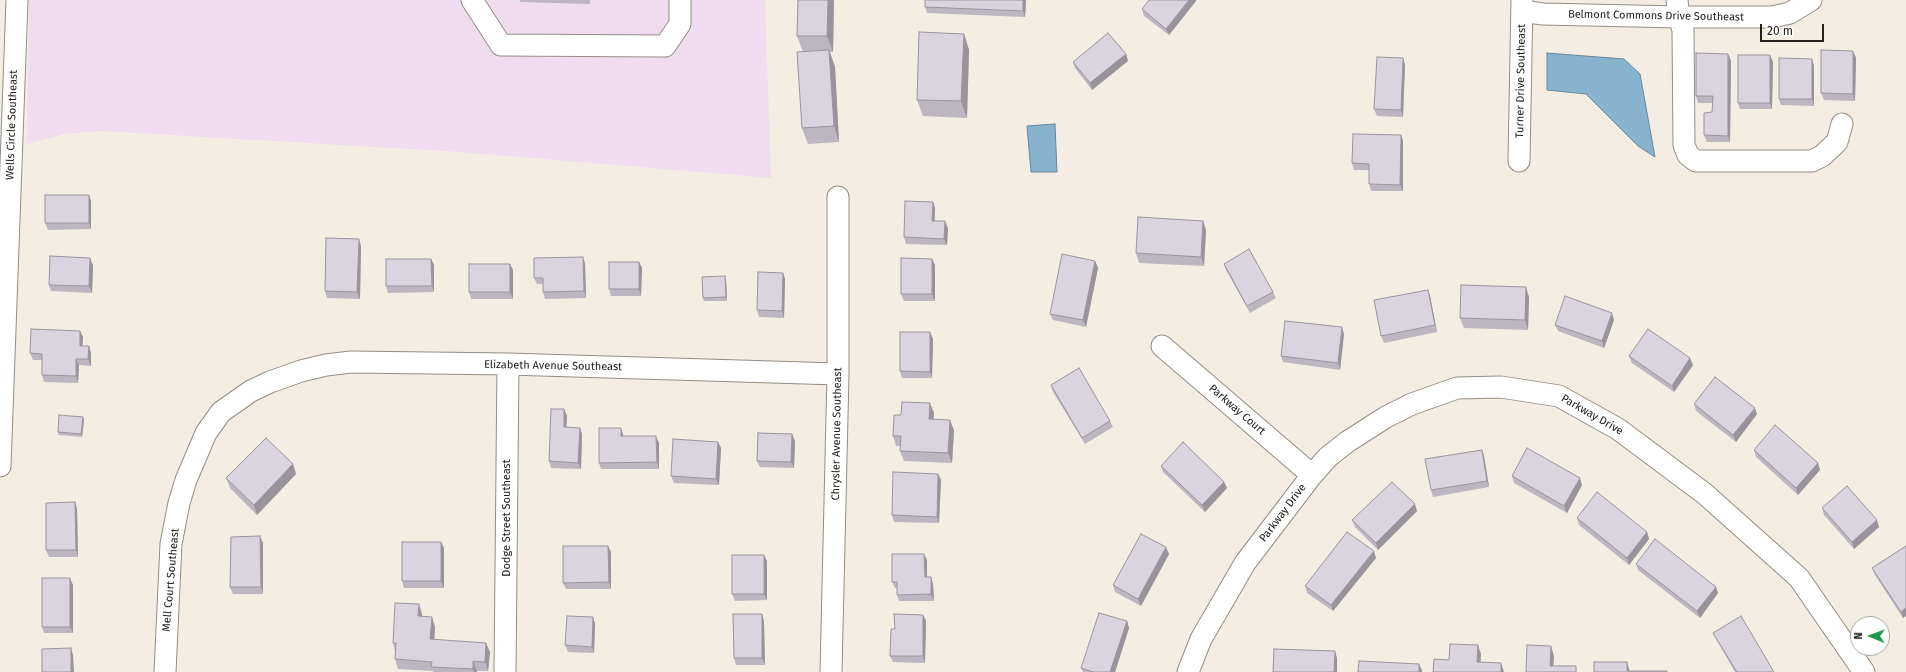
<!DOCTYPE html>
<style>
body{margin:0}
#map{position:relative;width:1906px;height:672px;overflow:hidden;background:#f4ede3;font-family:"Fira Sans",sans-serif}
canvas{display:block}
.north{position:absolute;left:1850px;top:616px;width:40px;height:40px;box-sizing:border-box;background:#fff;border:1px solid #a7a6a5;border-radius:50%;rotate:271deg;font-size:11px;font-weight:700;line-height:16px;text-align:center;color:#23201d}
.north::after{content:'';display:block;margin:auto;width:14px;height:18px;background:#23954f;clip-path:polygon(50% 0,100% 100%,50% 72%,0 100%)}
.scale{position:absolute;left:1760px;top:24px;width:64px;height:18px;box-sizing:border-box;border:2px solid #23201d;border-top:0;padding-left:5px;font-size:12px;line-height:14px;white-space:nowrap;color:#23201d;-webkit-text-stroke:3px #fff;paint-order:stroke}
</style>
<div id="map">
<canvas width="1906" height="672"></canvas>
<div class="north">N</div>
<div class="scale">20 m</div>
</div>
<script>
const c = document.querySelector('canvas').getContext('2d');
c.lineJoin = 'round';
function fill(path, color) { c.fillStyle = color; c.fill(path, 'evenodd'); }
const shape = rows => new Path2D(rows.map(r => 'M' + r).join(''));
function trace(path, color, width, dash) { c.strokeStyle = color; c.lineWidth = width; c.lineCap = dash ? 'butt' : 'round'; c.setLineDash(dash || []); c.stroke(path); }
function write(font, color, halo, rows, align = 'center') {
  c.font = font + ' "Fira Sans",sans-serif'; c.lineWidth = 3; c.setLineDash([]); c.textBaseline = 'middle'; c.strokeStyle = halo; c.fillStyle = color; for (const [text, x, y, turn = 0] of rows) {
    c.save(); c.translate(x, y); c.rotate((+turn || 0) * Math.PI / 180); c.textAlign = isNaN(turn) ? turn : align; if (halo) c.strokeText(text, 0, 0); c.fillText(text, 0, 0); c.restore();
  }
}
fill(shape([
 [29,0,765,0,771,178,460,152,101,131,64,134,27,144]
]), '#efddef');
const water = shape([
 [1547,53,1624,59,1640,74,1655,157,1638,146,1586,94,1547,90,1547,53],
 [1055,124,1057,172,1031,172,1027,126,1055,124]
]);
fill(water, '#87b3cf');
trace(water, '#69879a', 1);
const minor = shape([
 [472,0,501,45,665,46,680,24,680,0],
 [1677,0,1679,17,1683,30,1684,145,1688,155,1696,161,1812,161,1822,156,1837,142,1842,124],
 [1522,11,1543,14,1679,17,1772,17,1790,13,1811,0],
 [1519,161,1522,0],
 [1162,346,1312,475],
 [0,466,17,0],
 [165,672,171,544,179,503,186,480,206,433,221,412,251,391,270,382,301,371,326,365,351,362,508,364,838,374],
 [505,672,508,364],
 [831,672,838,374,838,197],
 [1188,672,1201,639,1245,563,1312,475,1328,457,1347,442,1386,417,1412,404,1457,388,1501,387,1559,396,1618,429,1705,494,1799,578,1864,672]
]);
trace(minor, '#948d84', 23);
trace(minor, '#fff', 21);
fill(shape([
 [520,0,590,0,590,4,520,2],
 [834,0,833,52,830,52,835,67,839,142,808,144,802,128,803,52,797,36],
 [1026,0,1025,17,927,13,925,7],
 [1196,1,1169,35,1144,16,1142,9],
 [964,34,969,50,967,118,923,116,917,100],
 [1853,51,1856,58,1855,101,1824,100,1821,93],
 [1126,54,1128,61,1092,90,1075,68,1073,62],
 [1728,54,1731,61,1730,142,1707,142,1704,135,1712,112,1713,103,1698,103,1696,96],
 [1403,58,1405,65,1403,117,1377,116,1374,109],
 [1812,59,1814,66,1814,106,1781,105,1779,99],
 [1773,62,1772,109,1740,109,1738,103],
 [1401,135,1403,141,1403,191,1371,191,1369,184,1369,170,1354,170,1352,163],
 [89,195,91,201,91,229,48,230,45,223],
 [933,202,935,208,935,221,948,228,947,245,906,244,904,237],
 [1203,221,1206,230,1204,266,1139,263,1136,253],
 [361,246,360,299,327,298,325,291],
 [583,257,585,264,586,298,545,299,543,292,543,284,537,284,534,278],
 [431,259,434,265,434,292,388,293,386,286],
 [932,259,935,265,935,301,904,301,901,294],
 [1095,261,1098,268,1086,327,1053,320,1050,314],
 [639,262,642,268,641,296,611,296,609,289],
 [510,264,513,270,513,299,471,299,469,292],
 [1224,264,1273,292,1276,298,1250,313,1226,270],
 [93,265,92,293,51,291,49,285],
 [783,273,785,279,784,318,759,317,757,310],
 [726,280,727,301,704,301,703,298],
 [1428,290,1430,296,1437,332,1384,343,1381,336],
 [1529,297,1528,330,1464,328,1460,318],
 [1614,320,1604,348,1558,331,1555,325],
 [80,331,83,337,82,346,89,346,91,353,91,366,79,365,78,383,44,382,42,375,42,360,33,360,30,353],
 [930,332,933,339,932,378,902,378,900,371],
 [1344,334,1340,370,1283,362,1281,356],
 [1629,356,1693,365,1674,392,1632,363],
 [1051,385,1110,421,1113,427,1085,444,1053,392],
 [1694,404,1757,414,1736,442,1696,411],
 [564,409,567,416,566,427,580,428,582,434,581,469,551,468,549,461],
 [934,413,933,419,954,430,952,463,904,461,900,451,901,446,896,446,893,436,901,415],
 [83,417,84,420,82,437,59,435,58,432],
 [621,428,623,436,659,443,659,469,601,469,599,463],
 [792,434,795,441,794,468,760,467,757,461],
 [718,442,721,448,719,485,674,483,671,476],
 [1754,450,1818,463,1820,470,1798,495,1756,457],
 [1484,456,1489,487,1433,497,1431,490],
 [293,464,296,474,257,515,230,488,226,478],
 [1161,466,1224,482,1227,488,1205,512,1163,472],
 [938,474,941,480,939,523,894,522,892,515],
 [1512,476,1582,485,1567,513,1514,483],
 [75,502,77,509,78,557,49,557,46,550],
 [1822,508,1879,527,1854,549,1824,515],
 [1417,511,1378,550,1355,527,1352,520],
 [1577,518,1647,532,1649,539,1629,565,1579,525],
 [441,542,444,548,444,588,404,588,402,581],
 [263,543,263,594,233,594,230,587],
 [608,546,611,552,611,589,566,589,563,583],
 [1906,546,1906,616,1903,618,1875,575,1872,568],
 [1169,554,1141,606,1115,592,1113,585],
 [1376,558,1333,611,1307,593,1305,586],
 [927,560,927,577,933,584,934,601,899,601,897,595,897,588,895,588,892,582],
 [767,561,767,600,735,601,732,594],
 [1636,564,1716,587,1718,593,1700,618,1638,570],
 [73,585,73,633,44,633,42,627],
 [422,614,422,616,435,627,434,639,490,652,488,671,477,671,477,672,433,672,433,671,398,669,395,659,395,651,393,643],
 [923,615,926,621,925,663,893,662,890,656,895,629],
 [593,617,595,624,594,653,568,652,565,645],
 [764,621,765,665,736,665,734,658],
 [1127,621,1129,628,1115,672,1083,672,1081,668],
 [1713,633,1774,672,1735,672,1716,639]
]), '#bbb6c0');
fill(shape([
 [828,0,834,0,833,52,827,36],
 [1023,0,1026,0,1025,17,1023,11],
 [1189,0,1196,0,1196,1,1169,35,1166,29],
 [964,34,969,50,967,118,961,101],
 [829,50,835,67,839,142,834,126],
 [1853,51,1856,58,1855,101,1853,94],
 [1126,54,1128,61,1092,90,1090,83],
 [1728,54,1731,61,1730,142,1728,136],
 [1770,55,1773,62,1772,109,1770,103],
 [1403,58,1405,65,1403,117,1401,110],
 [1812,59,1814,66,1814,106,1812,99],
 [1401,135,1403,141,1403,191,1400,185],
 [89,195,91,201,91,229,89,223],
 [933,202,935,208,934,227,932,221],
 [945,221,948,228,947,245,944,239],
 [1203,221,1206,230,1204,266,1201,257],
 [359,239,361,246,360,299,357,292],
 [583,257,585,264,586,298,584,291],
 [90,258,93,265,92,293,89,286],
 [431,259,434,265,434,292,432,286],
 [932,259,935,265,935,301,932,294],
 [1095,261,1098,268,1086,327,1083,320],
 [639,262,642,268,641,296,639,289],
 [510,264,513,270,513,299,510,292],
 [783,273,785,279,784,318,782,311],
 [725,276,726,280,727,301,726,297],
 [1526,287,1529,297,1528,330,1525,320],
 [1428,290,1430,296,1437,332,1435,325],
 [1612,313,1614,320,1604,348,1602,341],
 [1342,327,1344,334,1340,370,1338,363],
 [80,331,83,337,82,352,80,346],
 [930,332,933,339,932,378,930,372],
 [89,346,91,353,91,366,88,359],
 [1690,358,1693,365,1674,392,1672,386],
 [76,359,79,365,78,383,76,376],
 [930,403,934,413,933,429,929,419],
 [1755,408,1757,414,1736,442,1733,435],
 [564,409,567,416,566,433,564,427],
 [83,417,84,420,82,437,81,434],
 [950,420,954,430,952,463,948,453],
 [580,428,582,434,581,469,578,463],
 [621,428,623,434,623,443,621,436],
 [792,434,795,441,794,468,791,462],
 [656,436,659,443,659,469,657,462],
 [718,442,721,448,719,485,716,479],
 [1482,450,1484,456,1489,487,1487,481],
 [1818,463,1820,470,1798,495,1796,488],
 [293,464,296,474,257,515,254,505],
 [938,474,941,480,939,523,937,517],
 [1580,478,1582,485,1567,513,1564,506],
 [1224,482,1227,488,1205,512,1202,505],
 [75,502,77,509,78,557,76,550],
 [1415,504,1417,511,1378,550,1376,543],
 [1877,520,1879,527,1854,549,1852,542],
 [1647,532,1649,539,1629,565,1627,558],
 [260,536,263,543,263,594,261,587],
 [441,542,444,548,444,588,441,581],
 [608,546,611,552,611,589,609,582],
 [1166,547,1169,554,1141,606,1138,599],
 [1374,551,1376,558,1333,611,1331,605],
 [924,554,927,560,927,584,925,577],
 [764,555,767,561,767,600,764,594],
 [931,577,933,584,934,601,931,594],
 [70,578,73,585,73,633,70,627],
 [1716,587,1718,593,1700,618,1697,611],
 [419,604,422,614,421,626,418,616],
 [1906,608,1906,616,1903,618,1901,612],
 [762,614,764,621,765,665,762,658],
 [923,615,926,621,925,663,923,656],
 [432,617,435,627,434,649,430,639],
 [593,617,595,624,594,653,592,647],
 [1127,621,1129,628,1115,672,1110,672],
 [486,643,490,652,488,671,485,662],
 [1478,645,1481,654,1480,671,1477,662],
 [1551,646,1554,656,1553,672,1550,666],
 [71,648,73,655,74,672,71,672],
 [1335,651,1337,658,1337,672,1334,672],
 [473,661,477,671,477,672,474,672,473,669],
 [1627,662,1630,672,1627,671],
 [1501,663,1504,672,1501,672],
 [1419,664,1422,670,1422,672,1419,672]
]), '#99949c');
const building = shape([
 [798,0,828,0,827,36,797,36,798,0],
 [925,0,1023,0,1023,11,925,7,925,0],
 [1149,0,1189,0,1166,29,1142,9,1149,0],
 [919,32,964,34,961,101,917,100,919,32],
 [1108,33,1126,54,1090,83,1073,62,1108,33],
 [829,50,834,126,802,128,797,52,829,50],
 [1821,50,1853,51,1853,94,1821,93,1821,50],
 [1696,53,1728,54,1728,136,1704,135,1704,113,1712,112,1713,96,1696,96,1696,53],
 [1738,55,1770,55,1770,103,1738,103,1738,55],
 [1377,57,1403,58,1401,110,1374,109,1377,57],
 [1779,58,1812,59,1812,99,1779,99,1779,58],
 [1353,134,1401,135,1400,185,1369,184,1369,164,1352,163,1353,134],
 [45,195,89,195,89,223,45,223,45,195],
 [905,201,933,202,932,221,945,221,944,239,904,237,905,201],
 [1138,217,1203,221,1201,257,1136,253,1138,217],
 [326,238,359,239,357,292,325,291,326,238],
 [1249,249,1273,292,1247,306,1224,264,1249,249],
 [1062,254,1095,261,1083,320,1050,314,1062,254],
 [50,256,90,258,89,286,49,285,50,256],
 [583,257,584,291,543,292,543,278,534,278,534,258,583,257],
 [901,258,932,259,932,294,901,294,901,258],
 [386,259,431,259,432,286,386,286,386,259],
 [609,262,639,262,639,289,609,289,609,262],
 [469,264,510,264,510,292,469,292,469,264],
 [758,272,783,273,782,311,757,310,758,272],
 [725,276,726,297,703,298,702,277,725,276],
 [1461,285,1526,287,1525,320,1460,318,1461,285],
 [1428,290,1435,325,1381,336,1374,300,1428,290],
 [1565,296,1612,313,1602,341,1555,325,1565,296],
 [1285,321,1342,327,1338,363,1281,356,1285,321],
 [31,329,80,331,80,346,89,346,88,359,76,359,76,376,42,375,42,354,30,353,31,329],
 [1648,329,1690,358,1672,386,1629,356,1648,329],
 [900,332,930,332,930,372,900,371,900,332],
 [1079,368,1110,421,1082,438,1051,385,1079,368],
 [1715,377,1755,408,1733,435,1694,404,1715,377],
 [902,402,930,403,929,419,950,420,948,453,900,451,901,436,893,436,894,415,901,415,902,402],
 [551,409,564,409,564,427,580,428,578,463,549,461,551,409],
 [59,415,83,417,81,434,58,432,59,415],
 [1775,425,1818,463,1796,488,1754,450,1775,425],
 [599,428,621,428,621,436,656,436,657,462,599,463,599,428],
 [758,433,792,434,791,462,757,461,758,433],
 [266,438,293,464,254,505,226,478,266,438],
 [673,439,718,442,716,479,671,476,673,439],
 [1183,442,1224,482,1202,505,1161,466,1183,442],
 [1527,448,1580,478,1564,506,1512,476,1527,448],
 [1482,450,1487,481,1431,490,1425,459,1482,450],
 [893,472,938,474,937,517,892,515,893,472],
 [1392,482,1415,504,1376,543,1352,520,1392,482],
 [1847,486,1877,520,1852,542,1822,508,1847,486],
 [1597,492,1647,532,1627,558,1577,518,1597,492],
 [75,502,76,550,46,550,46,503,75,502],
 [1347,532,1374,551,1331,605,1305,586,1347,532],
 [1141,534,1166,547,1138,599,1113,585,1141,534],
 [260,536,261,587,230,587,231,537,260,536],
 [1655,539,1716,587,1697,611,1636,564,1655,539],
 [402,542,441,542,441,581,402,581,402,542],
 [563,546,608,546,609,582,563,583,563,546],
 [1906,546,1906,608,1901,612,1872,568,1906,546],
 [892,554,924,554,925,577,931,577,931,594,897,595,897,582,892,582,892,554],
 [732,555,764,555,764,594,732,594,732,555],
 [42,578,70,578,70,627,42,627,42,578],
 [395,603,419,604,418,616,432,617,430,639,486,643,485,662,473,661,473,669,431,667,432,662,395,659,396,643,393,643,395,603],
 [1099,613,1127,621,1110,672,1093,672,1081,668,1099,613],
 [733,614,762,614,762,658,734,658,733,614],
 [894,614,923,615,923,656,890,656,891,629,895,629,894,614],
 [567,616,593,617,592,647,565,645,567,616],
 [1741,616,1774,672,1737,672,1713,633,1741,616],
 [1450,644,1478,645,1477,662,1501,663,1501,672,1433,672,1434,659,1449,660,1450,644],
 [1527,645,1551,646,1550,666,1576,666,1576,672,1526,672,1527,645],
 [71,648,71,672,42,672,42,649,71,648],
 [1274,649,1335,651,1334,672,1273,672,1274,649],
 [1359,661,1419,664,1419,672,1358,672,1359,661],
 [1594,662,1627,662,1627,671,1667,671,1667,672,1594,672,1594,662]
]);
fill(building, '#dad4df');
trace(building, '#99949c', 1);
write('11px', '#23201d', '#fff', [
 ["Belmont Commons Drive Southeast",1656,16,1],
 ["Turner Drive Southeast",1521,81,-89],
 ["Wells Circle Southeast",12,125,-88],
 ["Elizabeth Avenue Southeast",553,366,1],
 ["Parkway Court",1237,410,41],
 ["Parkway Drive",1592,415,30],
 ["Chrysler Avenue Southeast",837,434,-89],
 ["Parkway Drive",1283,513,-53],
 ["Dodge Street Southeast",507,518,-90],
 ["Mell Court Southeast",171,580,-85]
]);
</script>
